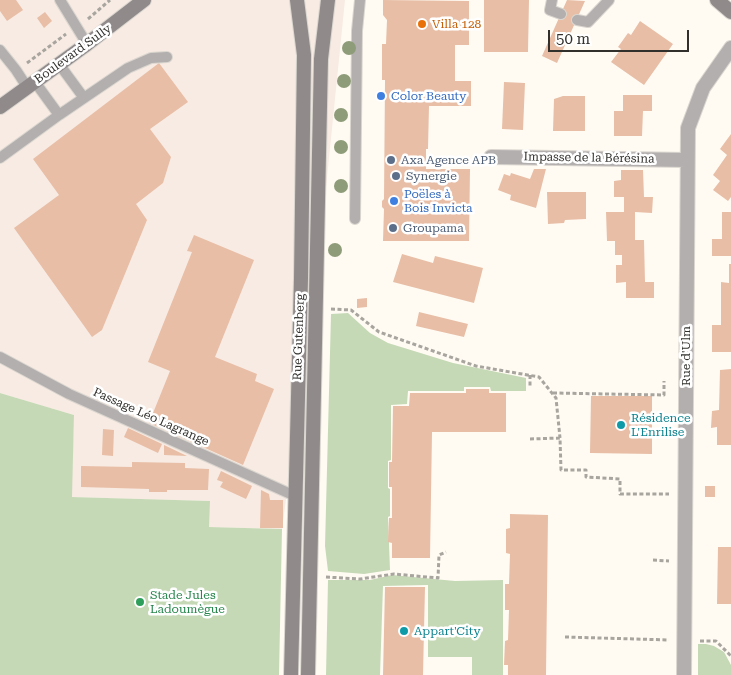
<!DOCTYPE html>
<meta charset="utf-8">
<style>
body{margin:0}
#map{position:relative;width:731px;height:675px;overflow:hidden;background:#fffbf3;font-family:"Roboto Serif",serif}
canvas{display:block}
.scale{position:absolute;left:548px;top:30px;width:141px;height:22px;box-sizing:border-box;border:2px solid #31302d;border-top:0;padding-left:6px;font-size:15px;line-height:18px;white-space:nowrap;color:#31302d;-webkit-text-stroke:4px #fff;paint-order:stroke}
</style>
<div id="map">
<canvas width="731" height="675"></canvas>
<div class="scale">50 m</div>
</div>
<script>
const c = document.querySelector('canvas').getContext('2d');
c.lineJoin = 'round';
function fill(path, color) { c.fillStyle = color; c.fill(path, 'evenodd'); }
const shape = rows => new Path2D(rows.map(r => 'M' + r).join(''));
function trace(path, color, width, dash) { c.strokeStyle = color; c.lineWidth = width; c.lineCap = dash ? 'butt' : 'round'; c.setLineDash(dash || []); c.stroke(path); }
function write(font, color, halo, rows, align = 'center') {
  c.font = font + ' "Roboto Serif",serif'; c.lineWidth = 5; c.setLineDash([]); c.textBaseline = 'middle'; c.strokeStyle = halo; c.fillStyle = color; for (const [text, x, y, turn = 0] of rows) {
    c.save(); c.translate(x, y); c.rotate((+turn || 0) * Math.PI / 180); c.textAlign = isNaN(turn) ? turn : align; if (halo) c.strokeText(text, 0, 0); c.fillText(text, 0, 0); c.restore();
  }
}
fill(shape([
 [0,0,345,0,320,247,282,529,209,527,209,501,71,497,74,415,0,393]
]), '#f8ebe3');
fill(shape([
 [348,313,370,333,388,343,453,363,526,378,526,391,491,391,490,387,464,387,464,391,408,391,407,404,391,405,391,460,388,461,388,488,390,489,390,516,388,517,390,570,364,574,328,571,325,546,331,314],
 [0,393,74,415,72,497,210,501,209,527,282,529,279,675,0,675],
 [392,575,455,581,503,580,503,675,472,675,472,657,428,657,428,585,383,586,380,675,326,675,328,580,370,580],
 [698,644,706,644,714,646,724,652,731,665,731,675,698,675]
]), '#c6d9b6');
fill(shape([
 [0,0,16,0,23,10,7,21,0,11],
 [383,0,469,1,469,45,455,45,455,81,471,81,471,106,429,106,428,149,426,149,426,169,470,169,469,241,383,241,384,209,382,207,382,201,384,199,385,80,382,80,382,44,386,44,387,20,383,15],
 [484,0,529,0,528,52,484,52],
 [567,0,585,1,557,63,542,56],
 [45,12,52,21,44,28,37,18],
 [640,21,673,44,644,85,611,62,621,49,618,47,628,33,631,35],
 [159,63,188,102,150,129,171,157,163,183,136,204,147,220,102,330,92,337,14,228,59,195,33,159],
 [504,82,525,83,523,130,502,129],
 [623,95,652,95,652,111,643,111,642,136,614,136,614,111,623,111],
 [563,96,585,96,585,131,553,131,554,99],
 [731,134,731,197,728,201,713,190,720,181,713,175,727,155,720,149],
 [534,169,546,169,536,208,510,200,511,195,498,190,504,174,510,176,511,173,530,179],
 [621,170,643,170,644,197,653,197,652,213,635,212,635,240,644,240,645,282,654,282,654,298,626,298,626,282,616,283,616,265,622,265,622,255,615,255,615,241,607,241,606,212,624,212,624,197,614,197,614,181,621,180],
 [547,192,586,192,586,219,565,220,564,223,548,224],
 [722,212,731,212,731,256,712,256,712,239,722,239],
 [194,235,254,260,215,357,257,374,255,381,274,389,243,465,149,423,170,371,148,362,192,252,187,251],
 [402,254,433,263,435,256,483,268,474,303,393,282],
 [729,264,731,264,731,352,712,352,712,325,721,325,721,282,729,283],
 [367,298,367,307,357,308,357,299],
 [419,312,468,324,464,337,416,326],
 [731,369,731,445,717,445,717,427,711,428,712,411,719,410,720,370],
 [466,389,489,389,489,393,506,393,506,432,432,432,430,558,392,558,392,543,388,542,389,518,392,518,392,487,389,487,389,462,392,462,393,406,409,406,410,393,466,393],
 [591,396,652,396,652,454,590,453],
 [128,428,162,444,158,453,124,437],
 [103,429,114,430,113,456,102,455],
 [164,445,187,456,164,455],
 [132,462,185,463,185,468,209,469,208,490,167,490,167,492,149,492,149,489,81,487,81,466,132,467],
 [221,471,252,486,246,499,220,487,223,482,217,480],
 [705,486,715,486,715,497,705,497],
 [261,490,269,494,270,500,283,500,283,528,260,528],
 [510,514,548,515,546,675,508,675,508,665,504,665,505,641,508,640,509,610,505,610,505,584,509,584,510,554,506,553,506,529,510,528],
 [718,547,731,547,731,604,717,604],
 [385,587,425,587,423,675,383,675]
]), '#e8bea6');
const service = shape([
 [60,0,87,44],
 [552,0,550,10,561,14],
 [577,20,588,22,609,0],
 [0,50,16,70,27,87],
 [59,64,84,98],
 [35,82,59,115],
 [0,158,59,115,128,68,151,58,167,57],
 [355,219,357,31,360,0],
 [0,357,69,394,295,496]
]);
const minor = shape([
 [491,157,687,160],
 [684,675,688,128,703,88,731,48]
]);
const secondary = shape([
 [717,0,731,12],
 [0,107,87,44,144,0],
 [291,675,301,278,304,55,297,0],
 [308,675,321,59,328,0]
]);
trace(service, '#dad6cf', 12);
trace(minor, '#dad6cf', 16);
trace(secondary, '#dad6cf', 16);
trace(shape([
 [88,19,110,0],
 [27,63,66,34],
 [331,309,351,310,379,332,476,366,539,377,556,398,560,438],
 [530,375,530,386],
 [553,393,664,395,664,381],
 [530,439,560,438,561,470,586,470,586,477,620,479,620,494,669,494],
 [653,560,669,561],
 [326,577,360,579,394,574,438,578,439,555,446,552],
 [565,637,669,640],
 [700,641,716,641,731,656]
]), '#a8a59f', 3, [4, 2.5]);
trace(service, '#b3afaf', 10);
trace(minor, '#b3afaf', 14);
trace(secondary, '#908a8b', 14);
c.fillStyle = '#8f9c79';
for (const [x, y] of [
 [349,48],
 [344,81],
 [341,115],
 [341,147],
 [341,186],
 [335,250]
]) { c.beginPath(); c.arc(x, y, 7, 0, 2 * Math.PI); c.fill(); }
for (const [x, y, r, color] of [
 [422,24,5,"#e8710a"],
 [381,96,5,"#3f7fe0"],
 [391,160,5,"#5c6f8a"],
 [396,176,5,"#5c6f8a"],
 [394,201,5,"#3f7fe0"],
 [393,228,5,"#5c6f8a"],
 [621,425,5,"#0f9aa8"],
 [140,602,5,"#2e9e5b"],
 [404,631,5,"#0f9aa8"]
]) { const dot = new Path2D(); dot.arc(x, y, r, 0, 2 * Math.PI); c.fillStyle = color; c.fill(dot); trace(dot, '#fff', 2); }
write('12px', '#c56008', '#fff', [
 ["Villa 128",432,24]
], 'left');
write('12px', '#31302d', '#fff', [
 ["Boulevard Sully",73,54,-36],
 ["Impasse de la Bérésina",589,158,1],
 ["Rue Gutenberg",299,337,-88],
 ["Rue d'Ulm",686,356,-90],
 ["Passage Léo Lagrange",151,417,24]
]);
write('12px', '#366cbe', '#fff', [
 ["Color Beauty",391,96],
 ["Poëles à",404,194],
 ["Bois Invicta",404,208]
], 'left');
write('12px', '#4e5e75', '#fff', [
 ["Axa Agence APB",401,160],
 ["Synergie",406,176],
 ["Groupama",403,228]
], 'left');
write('12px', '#0d838f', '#fff', [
 ["Résidence",631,418],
 ["L'Enrilise",631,432],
 ["Appart'City",414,631]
], 'left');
write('12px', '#27864d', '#fff', [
 ["Stade Jules",150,595],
 ["Ladoumègue",150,609]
], 'left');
</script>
